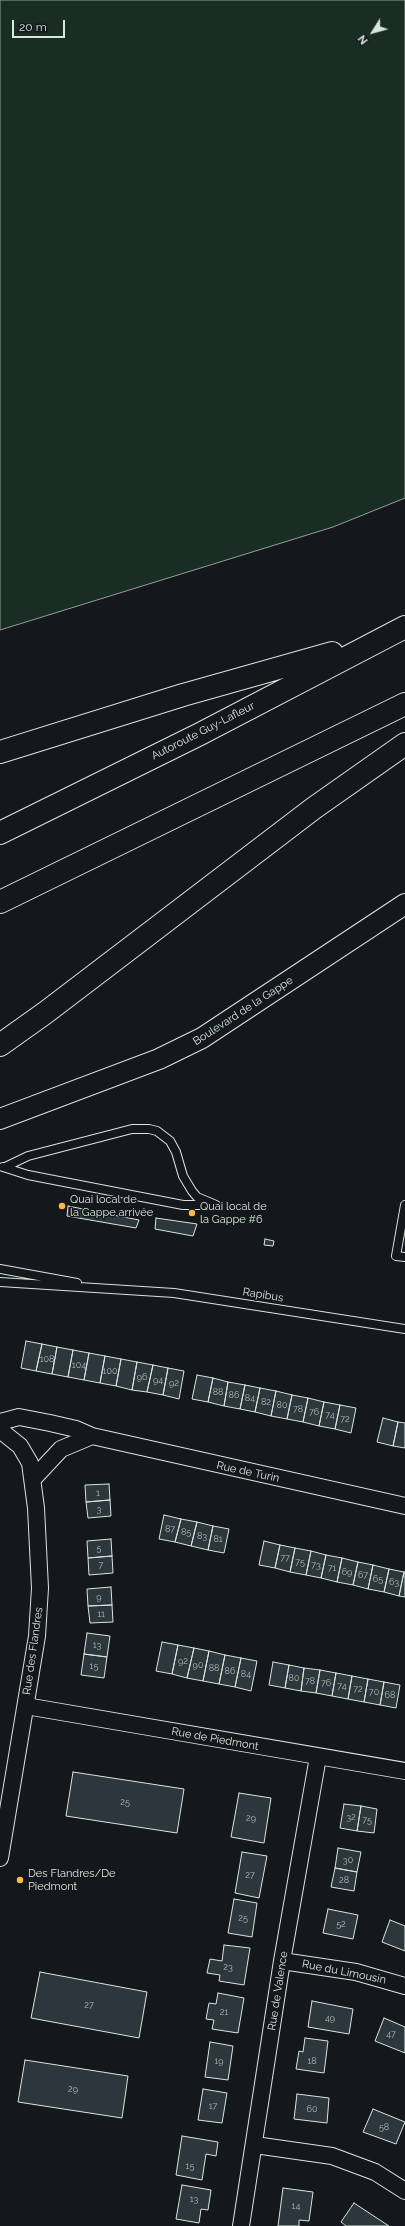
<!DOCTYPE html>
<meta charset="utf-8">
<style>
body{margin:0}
#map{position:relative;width:405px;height:2226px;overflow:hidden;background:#14181c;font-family:Raleway,sans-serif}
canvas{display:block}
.north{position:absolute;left:353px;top:12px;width:40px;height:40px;-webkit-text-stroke:3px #14181c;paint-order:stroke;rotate:233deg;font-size:11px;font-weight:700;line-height:16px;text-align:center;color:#d8e6dc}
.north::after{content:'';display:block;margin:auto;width:14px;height:18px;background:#d8e6dc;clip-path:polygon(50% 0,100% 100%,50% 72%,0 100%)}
.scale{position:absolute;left:12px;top:20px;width:53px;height:18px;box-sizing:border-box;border:2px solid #d8e6dc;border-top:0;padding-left:5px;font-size:12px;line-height:14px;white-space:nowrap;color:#d8e6dc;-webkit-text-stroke:3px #14181c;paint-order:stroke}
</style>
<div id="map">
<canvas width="405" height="2226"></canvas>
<div class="north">N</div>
<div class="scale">20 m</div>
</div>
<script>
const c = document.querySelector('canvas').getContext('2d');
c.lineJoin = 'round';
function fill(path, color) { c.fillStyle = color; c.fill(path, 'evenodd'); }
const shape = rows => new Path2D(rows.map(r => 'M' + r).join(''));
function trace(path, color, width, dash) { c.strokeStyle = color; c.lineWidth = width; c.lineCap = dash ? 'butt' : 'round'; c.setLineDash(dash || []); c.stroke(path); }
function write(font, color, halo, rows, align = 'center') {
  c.font = font + ' Raleway,sans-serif'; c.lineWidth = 3; c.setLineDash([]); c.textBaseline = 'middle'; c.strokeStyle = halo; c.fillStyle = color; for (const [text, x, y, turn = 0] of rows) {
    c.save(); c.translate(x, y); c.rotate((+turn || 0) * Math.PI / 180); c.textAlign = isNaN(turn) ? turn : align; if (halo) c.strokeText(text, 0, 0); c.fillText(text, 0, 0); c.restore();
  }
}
const green = shape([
 [0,0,405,0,405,498,333,527,0,630,0,0]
]);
fill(green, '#1a2d24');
trace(green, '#939e99', 1);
const building = shape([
 [68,1206,78,1208,139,1220,136,1228,67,1216,68,1206],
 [156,1218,197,1224,193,1236,155,1229,156,1218],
 [265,1239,274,1241,273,1246,264,1245,265,1239],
 [26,1341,42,1344,36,1371,21,1368,26,1341],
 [42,1344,57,1347,52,1374,36,1371,42,1344],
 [57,1347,73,1350,68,1377,52,1374,57,1347],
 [73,1350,89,1353,84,1380,68,1377,73,1350],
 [89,1353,105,1356,100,1383,84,1380,89,1353],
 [105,1356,121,1359,116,1386,100,1383,105,1356],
 [121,1359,137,1362,132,1390,116,1386,121,1359],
 [137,1362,153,1365,147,1392,132,1390,137,1362],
 [153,1365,168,1368,163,1395,147,1392,153,1365],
 [168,1368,184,1371,179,1399,163,1395,168,1368],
 [197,1375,213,1378,208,1402,192,1399,197,1375],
 [213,1378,228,1382,224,1406,208,1402,213,1378],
 [228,1382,245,1385,240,1409,224,1406,228,1382],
 [245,1385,260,1388,255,1412,240,1409,245,1385],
 [260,1388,276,1391,271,1416,255,1412,260,1388],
 [276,1391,292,1395,287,1419,271,1416,276,1391],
 [292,1395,308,1398,303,1422,287,1419,292,1395],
 [308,1398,324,1402,319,1426,303,1422,308,1398],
 [324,1402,340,1405,335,1429,319,1426,324,1402],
 [340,1405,356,1408,351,1433,335,1429,340,1405],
 [383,1418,398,1422,393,1446,377,1442,383,1418],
 [398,1422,405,1423,405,1448,393,1446,398,1422],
 [109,1484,110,1500,86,1502,85,1485,109,1484],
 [110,1500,111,1516,88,1518,86,1502,110,1500],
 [164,1515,181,1519,175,1542,159,1539,164,1515],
 [181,1519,197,1522,191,1546,175,1542,181,1519],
 [197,1522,213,1526,208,1550,191,1546,197,1522],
 [213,1526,229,1529,224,1553,208,1550,213,1526],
 [111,1539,112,1556,88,1558,87,1541,111,1539],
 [264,1541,280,1545,275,1568,259,1565,264,1541],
 [280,1545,295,1548,290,1572,275,1568,280,1545],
 [295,1548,311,1551,306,1575,290,1572,295,1548],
 [311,1551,326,1555,321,1578,306,1575,311,1551],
 [326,1555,342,1558,337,1582,321,1578,326,1555],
 [112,1556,113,1573,89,1575,88,1558,112,1556],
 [342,1558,358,1562,353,1585,337,1582,342,1558],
 [358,1562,373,1565,368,1589,353,1585,358,1562],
 [373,1565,389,1569,384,1592,368,1589,373,1565],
 [389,1569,404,1572,399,1596,384,1592,389,1569],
 [404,1572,405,1572,405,1597,399,1596,404,1572],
 [111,1587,112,1605,88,1606,87,1589,111,1587],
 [112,1605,113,1622,90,1623,88,1606,112,1605],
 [87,1633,110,1636,107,1657,84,1654,87,1633],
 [162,1642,178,1645,172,1674,156,1671,162,1642],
 [178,1645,194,1648,187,1678,172,1674,178,1645],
 [194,1648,209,1651,203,1681,187,1678,194,1648],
 [209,1651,225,1655,219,1684,203,1681,209,1651],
 [84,1654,107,1657,104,1678,81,1675,84,1654],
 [225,1655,241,1658,235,1687,219,1684,225,1655],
 [241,1658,257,1661,251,1691,235,1687,241,1658],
 [273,1662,289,1665,285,1688,269,1685,273,1662],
 [289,1665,304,1668,301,1691,285,1688,289,1665],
 [304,1668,320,1670,316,1693,301,1691,304,1668],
 [320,1670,336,1673,332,1696,316,1693,320,1670],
 [336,1673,352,1676,348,1699,332,1696,336,1673],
 [352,1676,368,1679,364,1702,348,1699,352,1676],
 [368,1679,384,1682,380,1705,364,1702,368,1679],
 [384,1682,400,1685,396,1708,380,1705,384,1682],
 [73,1772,184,1789,177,1833,66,1816,73,1772],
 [239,1793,271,1798,264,1843,231,1837,239,1793],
 [344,1804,361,1806,357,1831,340,1828,344,1804],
 [361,1806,377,1809,374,1833,357,1831,361,1806],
 [338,1848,361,1852,357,1872,335,1868,338,1848],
 [242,1852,267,1856,259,1898,235,1893,242,1852],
 [335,1868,357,1872,354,1891,331,1887,335,1868],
 [234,1899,257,1903,252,1937,228,1933,234,1899],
 [328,1909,358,1915,353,1939,323,1933,328,1909],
 [390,1920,405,1926,405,1951,382,1942,390,1920],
 [224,1945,250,1948,244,1985,219,1981,220,1975,207,1973,210,1959,222,1961,224,1945],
 [40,1972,147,1992,139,2038,31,2018,40,1972],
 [218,1993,244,1998,238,2033,212,2029,214,2020,206,2019,209,2003,216,2004,218,1993],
 [312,2001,353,2009,349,2034,308,2027,312,2001],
 [384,2018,405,2027,405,2053,375,2041,384,2018],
 [305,2038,328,2041,324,2073,296,2069,299,2051,303,2052,305,2038],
 [210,2042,233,2046,228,2080,205,2077,210,2042],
 [25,2060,128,2076,122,2118,18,2102,25,2060],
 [203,2089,227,2093,222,2123,198,2120,203,2089],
 [297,2094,329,2098,327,2123,294,2119,297,2094],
 [373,2109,405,2122,396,2144,363,2132,373,2109],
 [182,2136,218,2142,216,2156,206,2154,202,2180,176,2175,182,2136],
 [182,2185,211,2190,208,2210,201,2209,199,2223,176,2219,182,2185],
 [283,2188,313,2192,309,2221,299,2220,299,2226,278,2226,283,2188],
 [354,2203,389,2226,346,2226,341,2222,354,2203]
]);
fill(building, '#2c363c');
trace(building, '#d8e6dc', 1);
const service = shape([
 [3,1167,28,1175,183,1205,213,1205],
 [5,1167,28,1156,132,1129,149,1129,157,1131,170,1141,176,1152,183,1176,192,1191,197,1197,216,1205],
 [405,1205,396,1256,405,1257],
 [0,1269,77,1283],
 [0,1282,174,1293,405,1329]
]);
const minor = shape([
 [0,1422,19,1417,50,1423,76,1429,92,1436,405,1506],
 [0,1430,20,1446,30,1463,36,1508,40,1588,37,1636,0,1858],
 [33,1479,61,1449,92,1436],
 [26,1706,405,1771],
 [282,1961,356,1972,405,1986],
 [255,2145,332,2156,375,2172,405,2191],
 [241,2226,282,1961,318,1757]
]);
const tertiary = shape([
 [0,1119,159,1059,202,1038,405,904]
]);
const motorway = shape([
 [0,752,183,695,332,653],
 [0,833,200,734,405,627],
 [0,902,405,704],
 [0,1045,45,1013,314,808,405,744]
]);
trace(service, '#d8e6dc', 10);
trace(minor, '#d8e6dc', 18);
trace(tertiary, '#d8e6dc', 22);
trace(motorway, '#d8e6dc', 24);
trace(service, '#14181c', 8);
trace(minor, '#14181c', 16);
trace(tertiary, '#14181c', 20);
trace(motorway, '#14181c', 22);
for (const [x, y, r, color] of [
 [62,1206,4,"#ffb74d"],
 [192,1213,4,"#ffb74d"],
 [20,1880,4,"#ffb74d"]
]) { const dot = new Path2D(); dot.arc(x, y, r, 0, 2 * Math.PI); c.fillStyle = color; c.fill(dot); trace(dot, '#14181c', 1.5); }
write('9px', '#adbab4', null, [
 ["108",47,1359],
 ["104",79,1365],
 ["100",110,1371],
 ["96",142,1377],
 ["94",158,1380],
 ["92",174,1383],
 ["88",218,1392],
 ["86",234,1395],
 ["84",250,1398],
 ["82",266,1402],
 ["80",282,1405],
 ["78",298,1409],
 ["76",314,1412],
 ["74",330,1415],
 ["72",345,1419],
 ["1",98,1493],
 ["3",99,1509],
 ["87",170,1529],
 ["85",186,1532],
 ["83",202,1536],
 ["81",218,1539],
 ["5",99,1548],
 ["77",285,1558],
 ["75",300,1562],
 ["7",101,1565],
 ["73",316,1565],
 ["71",332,1568],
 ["69",347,1572],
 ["67",363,1575],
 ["65",378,1579],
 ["63",394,1582],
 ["9",99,1597],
 ["11",101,1614],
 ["13",97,1645],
 ["92",183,1661],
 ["90",198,1665],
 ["15",94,1666],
 ["88",214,1668],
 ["86",230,1671],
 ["84",246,1674],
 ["80",294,1678],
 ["78",310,1681],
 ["76",326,1683],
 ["74",342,1686],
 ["72",358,1689],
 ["70",374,1692],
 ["68",390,1695],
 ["25",125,1802],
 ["32",351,1817],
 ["29",251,1818],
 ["75",367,1820],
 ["30",348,1860],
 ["27",250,1875],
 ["28",344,1880],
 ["25",243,1918],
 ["52",341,1924],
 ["23",228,1967],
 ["27",89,2005],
 ["21",224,2012],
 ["49",330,2018],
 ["47",391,2034],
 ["19",219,2061],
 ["18",312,2061],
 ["29",73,2089],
 ["17",213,2106],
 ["60",312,2109],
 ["58",384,2127],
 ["15",190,2166],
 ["13",194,2199],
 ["14",296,2206]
]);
write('11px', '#d8e6dc', '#14181c', [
 ["Autoroute Guy-Lafleur",203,731,-27],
 ["Boulevard de la Gappe",243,1011,-33],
 ["Rapibus",263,1295,9],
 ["Rue de Turin",248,1472,12],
 ["Rue des Flandres",33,1651,-82],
 ["Rue de Piedmont",215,1739,10],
 ["Rue du Limousin",344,1972,11],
 ["Rue de Valence",278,1991,-81]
]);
write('11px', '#d8e6dc', '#14181c', [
 ["Quai local de",70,1200],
 ["la Gappe arrivée",70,1213],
 ["Quai local de",200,1207],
 ["la Gappe #6",200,1220],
 ["Des Flandres/De",28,1874],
 ["Piedmont",28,1887]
], 'left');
</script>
